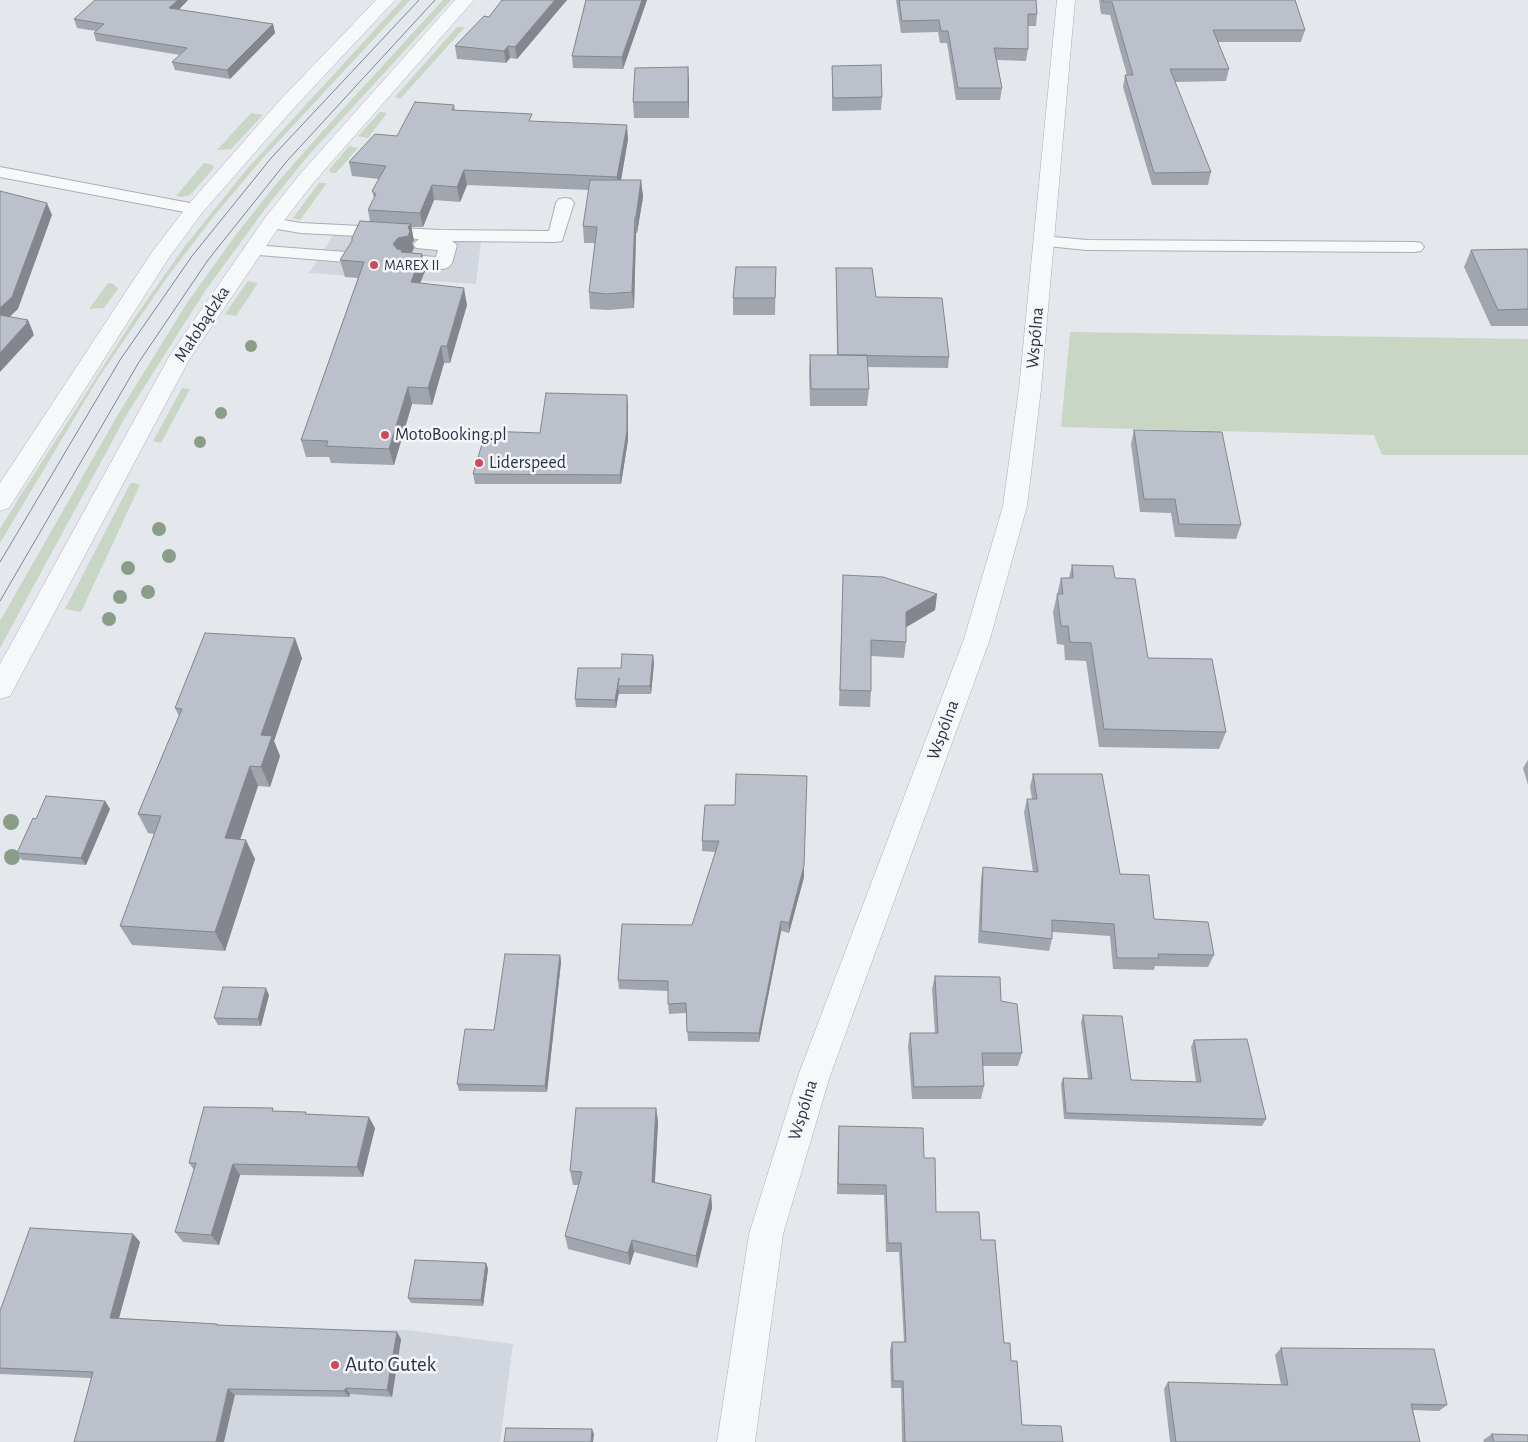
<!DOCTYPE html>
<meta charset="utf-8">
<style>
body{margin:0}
canvas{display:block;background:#e4e7ec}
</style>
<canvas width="1528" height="1442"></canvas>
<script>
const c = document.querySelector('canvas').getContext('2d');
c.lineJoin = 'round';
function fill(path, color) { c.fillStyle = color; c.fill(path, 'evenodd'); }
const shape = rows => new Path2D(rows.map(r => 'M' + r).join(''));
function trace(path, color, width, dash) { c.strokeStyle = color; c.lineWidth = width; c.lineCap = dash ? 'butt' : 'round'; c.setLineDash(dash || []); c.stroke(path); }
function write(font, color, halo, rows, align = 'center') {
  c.font = font + ' "Alegreya Sans",sans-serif'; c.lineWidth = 5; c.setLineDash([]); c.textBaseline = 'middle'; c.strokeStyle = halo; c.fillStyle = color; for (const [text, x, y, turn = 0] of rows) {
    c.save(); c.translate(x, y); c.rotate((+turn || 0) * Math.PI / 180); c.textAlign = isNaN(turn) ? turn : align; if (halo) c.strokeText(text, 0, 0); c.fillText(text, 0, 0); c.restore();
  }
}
fill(shape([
 [334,234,481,241,476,284,309,273],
 [225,1328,407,1330,513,1344,500,1442,168,1442]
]), '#d2d6de');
fill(shape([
 [402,0,410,0,262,159,214,216,168,276,99,377,0,543,0,529,22,493,133,320,185,246,247,169],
 [443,0,451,0,307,157,268,205,205,291,127,414,0,648,0,621,120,411,187,303,235,236,276,184,321,133],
 [457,27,465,27,400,99,395,97],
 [380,112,387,113,368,138,358,136],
 [251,113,263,115,231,149,217,150],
 [349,146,358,148,336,173,331,173,329,170],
 [204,163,213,165,213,169,190,195,182,197,176,196],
 [319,183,327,183,300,220,293,218],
 [248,281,258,283,236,316,225,314],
 [108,283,114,284,118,289,104,308,89,309],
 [1070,332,1528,339,1528,455,1382,455,1374,435,1061,427],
 [182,388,190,389,161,443,153,441],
 [134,483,140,485,81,612,65,609,130,484]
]), '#c9d6c5');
const service = shape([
 [0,167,195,204,201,205,204,209,201,213,195,214,0,177,0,167],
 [565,198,571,199,574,203,562,241,556,242,452,241,457,245,452,263,449,267,443,269,402,265,399,261,402,257,408,255,436,257,438,250,416,248,413,244,419,239,301,233,265,227,262,223,265,219,271,218,301,223,440,230,549,231,556,203,559,199,565,198],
 [1043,236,1087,240,1415,242,1421,243,1424,247,1421,251,1415,252,1087,250,1037,245,1034,241,1037,237,1043,236],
 [252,245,346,252,352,253,355,257,352,261,346,262,246,254,243,250,246,246,252,245]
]);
const minor = shape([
 [1057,0,1075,0,1041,389,1027,506,990,639,830,1076,783,1234,755,1442,717,1442,749,1234,798,1076,964,639,1003,506,1019,389,1057,0]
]);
const tertiary = shape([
 [376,0,395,0,294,108,202,213,168,259,9,508,0,511,0,483,152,252,188,205,280,100,376,0],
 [455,0,474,0,314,182,279,227,189,360,10,696,0,699,0,664,170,355,264,219,300,174,455,0]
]);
trace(service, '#a9aeb7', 2);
trace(minor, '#a9aeb7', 1);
trace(tertiary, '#a9aeb7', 1);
fill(service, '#f7f8fa');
fill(minor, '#f7f8fa');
fill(tertiary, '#f7f8fa');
trace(shape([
 [0,562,120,360,192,256,272,157,419,0],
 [0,601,139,362,208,260,287,161,435,0]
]), '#7d8696', 1);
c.fillStyle = '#899d89';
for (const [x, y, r] of [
 [251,346,6],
 [221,413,6],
 [200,442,6],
 [159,529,7],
 [169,556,7],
 [128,568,7],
 [148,592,7],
 [120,597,7],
 [109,619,7],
 [11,822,8],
 [12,857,8]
]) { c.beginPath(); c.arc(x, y, r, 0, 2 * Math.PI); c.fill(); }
fill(shape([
 [95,0,188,0,178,10,273,24,275,33,230,79,175,70,172,62,180,55,96,41,94,33,96,31,77,28,74,19],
 [567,0,517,59,510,58,506,63,457,59,455,46,489,17],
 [586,0,647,0,623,69,573,68,572,56],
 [896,0,1036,0,1037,14,1036,26,1028,26,1028,49,1026,61,997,60,1002,88,1000,100,956,100,947,43,940,43,938,32,901,33],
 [1099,0,1295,0,1305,30,1301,42,1218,42,1229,69,1226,81,1175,82,1211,172,1208,185,1152,185,1123,87,1125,75,1127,75,1110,15,1101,14],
 [832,66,882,97,881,110,832,111],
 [688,67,689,118,634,118,633,102],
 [454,105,455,110,533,122,628,139,621,180,641,180,643,197,637,233,636,233,634,308,608,310,590,309,589,292,595,243,584,243,583,226,589,190,467,185,460,202,434,200,423,227,411,227,414,241,412,242,414,248,411,253,422,254,425,271,420,283,467,305,450,363,444,363,432,405,412,404,394,465,331,463,329,457,306,457,301,440,358,278,345,277,340,260,370,222,368,210,374,198,372,191,379,179,352,176,349,162],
 [1471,250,1528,251,1528,326,1491,326,1464,267],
 [776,267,775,315,733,315,733,298],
 [836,268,876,297,949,357,948,368,868,367,869,389,867,406,810,406,809,372,810,355,837,355],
 [628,405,628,440,621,484,475,484,473,474,540,433],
 [1134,430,1241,525,1236,539,1175,537,1171,513,1140,512,1131,444],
 [1072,565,1115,578,1148,658,1226,732,1219,749,1099,747,1086,661,1065,660,1064,645,1057,644,1053,612,1061,578,1069,578],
 [843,575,937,594,935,610,906,627,906,642,904,658,871,656,871,691,870,707,839,706],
 [302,658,274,741,280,756,270,787,258,786,240,839,255,859,225,951,132,945,120,926,154,834,148,833,138,814,179,716,175,708],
 [654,663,651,694,619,694,619,692,616,708,576,707,575,699],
 [1528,760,1528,785,1523,768],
 [1033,774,1120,874,1154,919,1214,955,1208,967,1155,966,1154,970,1113,969,1110,936,1052,932,1052,939,1049,951,978,943,981,879,983,867,1033,872,1024,812,1027,799,1032,799,1030,787],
 [105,801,110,809,86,865,22,860,17,853,36,819],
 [705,805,804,877,789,933,781,931,759,1042,688,1041,686,1013,669,1014,668,1004,668,991,619,989,618,980,692,925,716,852,702,851,702,841],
 [560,955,561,962,547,1092,459,1091,457,1084,494,1030],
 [935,976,1001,1001,1022,1053,1018,1066,983,1066,984,1086,981,1099,912,1099,908,1046,910,1033,935,1033,932,989],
 [269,995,261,1026,218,1025,214,1018],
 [1083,1015,1131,1080,1196,1082,1191,1047,1194,1040,1266,1119,1262,1126,1064,1119,1061,1084,1063,1078,1088,1078,1081,1022],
 [656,1108,658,1122,655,1182,711,1195,712,1208,697,1268,634,1252,630,1265,568,1249,565,1236,579,1185,573,1185,570,1171],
 [274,1111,307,1114,375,1128,363,1177,240,1175,219,1245,183,1242,175,1232,194,1170,189,1163],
 [839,1126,924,1158,936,1212,981,1240,1004,1343,1011,1361,1022,1425,1063,1442,902,1442,901,1388,891,1388,890,1350,892,1342,904,1342,899,1252,886,1252,884,1195,837,1194,838,1137],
 [133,1234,140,1242,119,1318,217,1324,219,1325,401,1339,392,1397,350,1394,349,1397,235,1395,91,1378,0,1374,0,1311],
 [486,1263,488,1269,483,1306,411,1303,408,1298],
 [1281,1348,1447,1405,1439,1411,1413,1410,1420,1442,1170,1442,1164,1389,1168,1382,1281,1385,1275,1355],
 [1492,1434,1528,1442,1484,1442,1483,1440]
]), '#a1a5ae');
fill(shape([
 [178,0,188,0,172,17,169,8],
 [555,0,567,0,517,59,515,47],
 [642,0,647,0,623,69,622,57],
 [273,24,275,33,230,79,227,70],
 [508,46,510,58,506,63,504,51],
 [688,67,689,83,689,118,688,102],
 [627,125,628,139,619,192,617,177],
 [464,170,467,185,460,202,457,187],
 [641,180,643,197,637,233,636,217],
 [432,185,434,200,423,227,420,213],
 [47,203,52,215,18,309,0,326,0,308],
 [635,217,636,233,634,308,632,292],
 [411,224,414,241,412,242,414,248,405,267,393,244],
 [422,254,425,271,414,299,411,282],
 [464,288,467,305,450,363,447,346],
 [28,320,33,332,33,333,34,335,0,372,0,353],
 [441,346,444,363,432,405,428,388],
 [408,387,412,404,394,465,389,449],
 [627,395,628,405,628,440,621,484,620,475],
 [937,594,935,610,905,628,906,612],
 [295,638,302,658,274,741,280,756,270,787,261,767,261,735],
 [653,655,654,663,651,694,650,686],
 [618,686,619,692,616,708,615,700],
 [250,766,258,786,234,858,225,838],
 [105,801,110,809,86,865,81,858],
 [246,840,255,859,225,951,215,932],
 [804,866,804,877,789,933,789,923],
 [781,921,781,931,759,1042,759,1033],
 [560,955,561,962,547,1092,545,1086],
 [266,988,269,995,261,1026,258,1019],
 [656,1108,658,1122,654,1195,652,1182],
 [369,1117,375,1128,363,1177,357,1167],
 [233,1164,240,1175,219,1245,211,1235],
 [711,1195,712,1208,697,1268,696,1256],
 [133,1234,140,1242,117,1325,110,1318],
 [632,1240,634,1252,630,1265,628,1253],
 [486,1263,488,1269,483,1306,481,1300],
 [397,1332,401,1339,392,1397,387,1390],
 [346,1388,350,1394,349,1397,344,1391],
 [228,1389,235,1395,224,1442,216,1442],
 [592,1429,594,1434,593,1442,591,1442]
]), '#83868d');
const building = shape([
 [95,0,178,0,169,8,273,24,227,70,172,62,187,48,94,33,104,24,74,19,95,0],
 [502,0,555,0,515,47,508,46,504,51,455,46,484,16,489,17,502,0],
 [586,0,642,0,622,57,572,56,586,0],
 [899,0,1036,0,1037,14,1028,14,1028,49,994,48,1002,88,958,88,948,31,941,31,939,20,902,21,899,0],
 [1103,0,1295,0,1305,30,1213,30,1229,69,1170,69,1211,172,1154,173,1125,75,1133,75,1112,2,1103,2,1103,0],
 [881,65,882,97,833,98,832,66,881,65],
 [688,67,688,102,633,102,635,68,688,67],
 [415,102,454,105,452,110,532,114,529,121,627,125,617,177,464,170,457,187,432,185,420,213,368,210,376,194,372,191,386,166,349,162,375,134,397,136,415,102],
 [590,180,641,180,636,217,635,217,632,292,606,294,589,292,597,227,583,226,590,180],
 [0,191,47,203,12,297,0,308,0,191],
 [360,221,411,224,408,227,410,231,408,236,398,238,393,244,397,249,402,250,401,252,422,254,411,282,464,288,447,346,441,346,428,388,408,387,389,449,326,446,328,441,301,440,364,262,340,260,352,241,352,238,360,221],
 [1527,249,1528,251,1528,309,1498,310,1471,250,1527,249],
 [736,267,776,267,775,298,733,298,736,267],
 [836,268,872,268,876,297,942,298,949,357,838,355,836,268],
 [0,315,28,320,26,322,28,322,0,353,0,315],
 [810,355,867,355,869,389,811,389,810,355],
 [546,393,627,395,627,431,620,475,473,474,486,431,540,433,546,393],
 [1134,430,1222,432,1241,525,1179,524,1175,499,1144,499,1134,430],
 [1072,565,1113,566,1115,578,1135,579,1148,658,1212,659,1226,732,1104,729,1091,643,1070,642,1068,626,1061,626,1057,594,1063,594,1061,578,1073,578,1072,565],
 [843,575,883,577,937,594,906,612,906,642,871,640,871,691,840,690,843,575],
 [205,633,295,638,261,735,272,736,261,767,250,766,225,838,246,840,215,932,120,926,161,816,138,814,182,709,175,708,205,633],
 [622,654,653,655,650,686,618,686,619,678,615,700,575,699,578,668,621,668,622,654],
 [736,774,807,776,804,866,789,923,781,921,759,1033,687,1032,686,1003,668,1004,668,981,618,980,622,924,692,925,719,841,702,841,705,805,735,805,736,774],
 [1033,774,1102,774,1120,874,1149,875,1154,919,1208,922,1214,955,1158,954,1159,958,1117,958,1114,924,1052,920,1052,939,981,931,983,867,1038,872,1027,799,1037,799,1033,774],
 [46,796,105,801,81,858,17,853,33,818,36,819,46,796],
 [505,954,560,955,545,1086,457,1084,465,1029,494,1030,505,954],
 [935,976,1000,977,1001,1001,1017,1004,1022,1053,982,1053,984,1086,914,1087,910,1033,938,1033,935,976],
 [223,987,266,988,258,1019,214,1018,223,987],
 [1083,1015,1122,1016,1131,1080,1201,1082,1194,1040,1247,1039,1266,1119,1066,1113,1063,1078,1092,1079,1083,1015],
 [204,1107,273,1108,272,1111,306,1112,305,1114,369,1117,357,1167,233,1164,211,1235,175,1232,196,1163,189,1163,204,1107],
 [576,1108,656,1108,652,1182,711,1195,696,1256,632,1240,628,1253,565,1236,582,1172,570,1171,576,1108],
 [839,1126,923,1128,924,1158,935,1158,936,1212,979,1212,981,1240,995,1240,1004,1343,1010,1343,1011,1361,1017,1361,1022,1425,1061,1426,1063,1442,905,1442,903,1381,893,1381,892,1342,906,1342,901,1243,888,1243,886,1185,838,1184,839,1126],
 [30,1228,133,1234,110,1318,217,1324,217,1325,397,1332,387,1390,346,1388,344,1391,228,1389,216,1442,74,1442,93,1372,0,1368,0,1311,30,1228],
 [415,1260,486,1263,481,1300,408,1298,415,1260],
 [1281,1348,1434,1349,1447,1405,1411,1404,1420,1442,1176,1442,1168,1382,1288,1385,1281,1348],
 [506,1428,592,1429,591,1442,504,1442,506,1428],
 [1492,1434,1528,1435,1528,1442,1494,1442,1492,1434]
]);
fill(building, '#bbc0ca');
trace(building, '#83868d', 1);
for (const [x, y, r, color] of [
 [374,265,5,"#d1495b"],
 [385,435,5,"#d1495b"],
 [479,463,5,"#d1495b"],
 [335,1365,5,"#d1495b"]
]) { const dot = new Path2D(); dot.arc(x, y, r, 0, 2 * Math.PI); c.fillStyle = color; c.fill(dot); trace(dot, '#f4f6f9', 2); }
write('15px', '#2b3445', '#f4f6f9', [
 ["MAREX II",384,265]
], 'left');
write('18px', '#2b3445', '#f4f6f9', [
 ["Małobądzka",202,324,-57],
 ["Wspólna",1035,338,-85],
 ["Wspólna",943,730,-70],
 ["Wspólna",803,1110,-73]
]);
write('18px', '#2b3445', '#f4f6f9', [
 ["MotoBooking.pl",395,435],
 ["Liderspeed",489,463]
], 'left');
write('21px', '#2b3445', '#f4f6f9', [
 ["Auto Gutek",345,1365]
], 'left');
</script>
